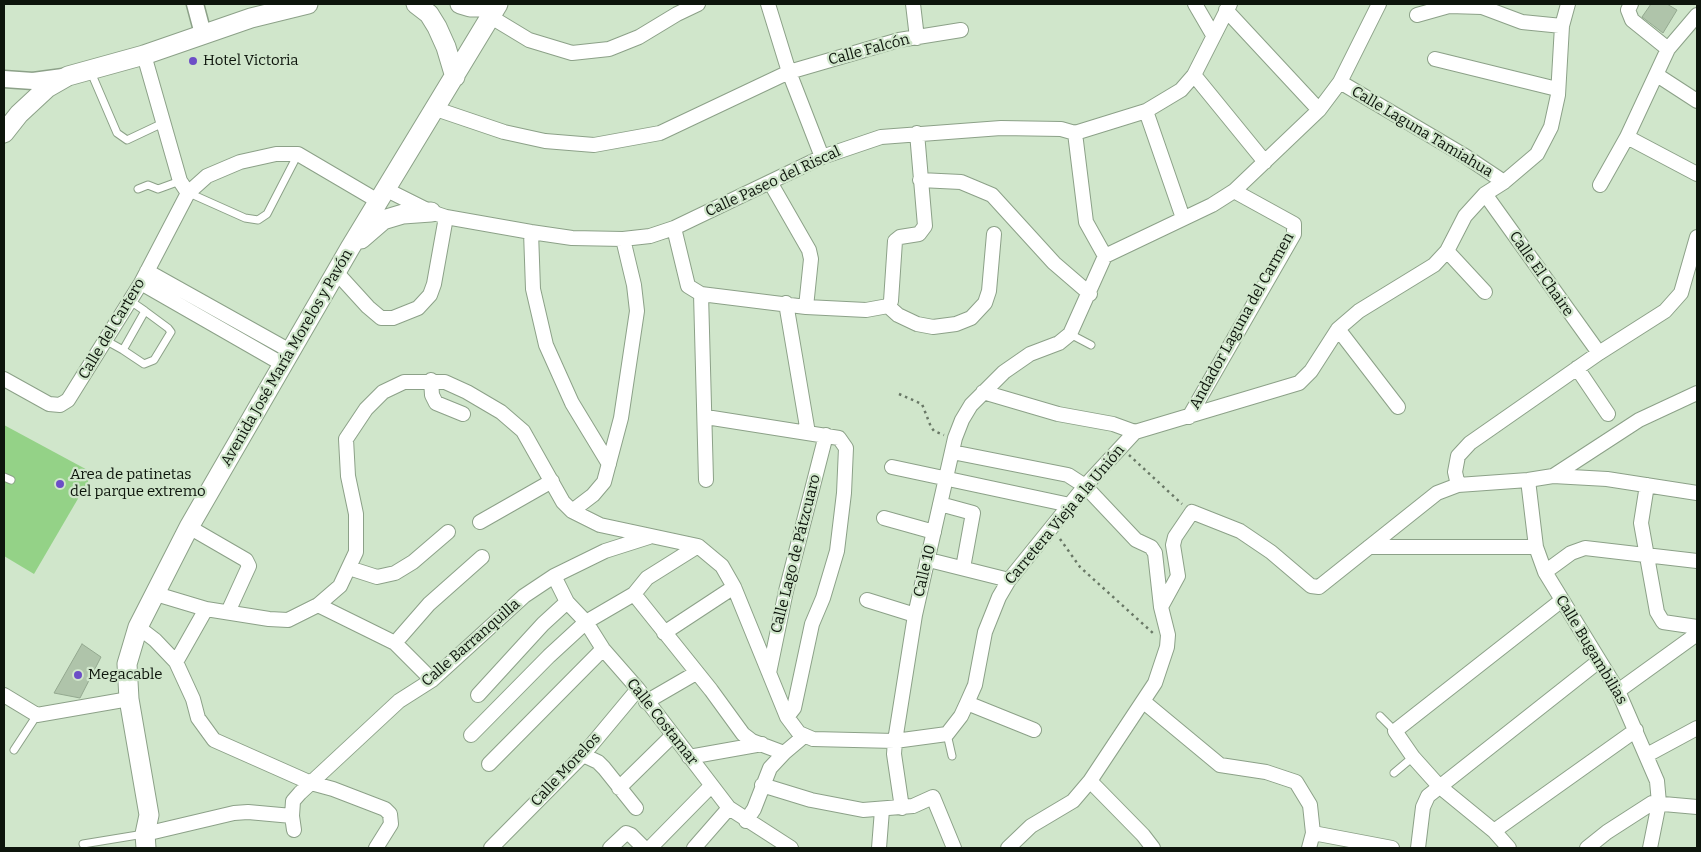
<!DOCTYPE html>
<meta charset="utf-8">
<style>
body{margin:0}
#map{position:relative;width:1701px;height:852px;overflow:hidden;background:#d0e6cb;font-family:Bitter,serif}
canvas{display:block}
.frame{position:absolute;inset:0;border:5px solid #0d150c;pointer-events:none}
</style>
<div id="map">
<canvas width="1701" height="852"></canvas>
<div class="frame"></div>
</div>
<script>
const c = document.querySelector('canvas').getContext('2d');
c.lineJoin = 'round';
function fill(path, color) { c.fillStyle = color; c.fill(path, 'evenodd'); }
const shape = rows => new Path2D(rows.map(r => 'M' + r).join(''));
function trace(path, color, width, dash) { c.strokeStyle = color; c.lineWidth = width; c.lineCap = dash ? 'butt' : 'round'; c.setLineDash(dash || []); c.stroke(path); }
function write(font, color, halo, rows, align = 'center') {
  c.font = font + ' Bitter,serif'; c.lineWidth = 4.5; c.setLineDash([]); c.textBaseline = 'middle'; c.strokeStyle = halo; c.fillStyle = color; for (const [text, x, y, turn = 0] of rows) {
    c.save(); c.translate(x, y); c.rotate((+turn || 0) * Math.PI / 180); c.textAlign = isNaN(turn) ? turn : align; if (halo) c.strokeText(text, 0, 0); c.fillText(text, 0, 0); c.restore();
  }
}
fill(shape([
 [4,425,93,473,34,574,4,556]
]), '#94d287');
const building = shape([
 [1651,4,1667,4,1677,10,1663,33,1642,17,1651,4],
 [82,644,101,657,80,698,54,693,82,644]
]);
fill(building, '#afc4aa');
trace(building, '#93a88f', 1);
const service = shape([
 [90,70,117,133,127,140,163,123],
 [138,189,148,185,158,189,180,181],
 [189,193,245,218,258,220,267,214,298,154],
 [129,300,145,311,168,328,171,332,154,360,144,364,123,350,145,311],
 [1070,334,1091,345],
 [105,340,123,350],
 [4,477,11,480],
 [1380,716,1395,731],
 [947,734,952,756],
 [14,750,37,715],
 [1394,773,1413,757],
 [83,844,144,834]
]);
const minor = shape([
 [768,4,789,72,822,157],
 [913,4,917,38],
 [1195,4,1213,35],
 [1631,4,1628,10,1632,20,1668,49],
 [1226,10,1319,110],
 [1417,15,1449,6,1482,7,1522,22,1562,26],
 [491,17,529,40,572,53,609,49,639,37,677,14,698,4],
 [144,55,180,181,188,193],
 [1435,59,1557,89],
 [1194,75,1265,162],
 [1657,75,1697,101],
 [1340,82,1465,156,1504,182],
 [436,109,504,132,545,141,594,145,660,133,789,72,899,40,961,30],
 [1146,111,1183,218],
 [1075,133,1086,222,1105,256],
 [1627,137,1697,174],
 [920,180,961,182,992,195,1054,263,1090,294],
 [770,182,809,250,811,259,806,307],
 [1600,185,1627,137,1668,49,1697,15],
 [385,189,431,212,446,217,531,232,572,238,623,239,650,236,674,228,822,157,881,137,1001,128,1061,129,1075,133,1146,111,1181,90,1194,75,1230,4],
 [1485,194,1599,353],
 [674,228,688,286,701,294,806,307,866,310,888,306],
 [531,232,533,289,546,345,572,403,609,464],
 [1447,251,1485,292],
 [147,271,292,352],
 [337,273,368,307,381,318,393,318,418,308,430,295,434,284,446,217],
 [141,283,284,365],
 [701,294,706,480],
 [786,303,808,433],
 [888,306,891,301,895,241,900,237,919,234,925,226,917,133],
 [888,306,898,315,917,324,933,327,956,324,971,318,985,303,989,291,994,234],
 [1338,329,1398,407],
 [1577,368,1608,414],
 [4,379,49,404,60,405,68,400,141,283,188,193,207,176,240,162,276,154,298,154,378,201],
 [431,380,432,395,436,403,463,414],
 [983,392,1058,414,1113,424,1135,432],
 [706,417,839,438,846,448,844,493,837,551,823,598,812,624,794,708,787,717],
 [1189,417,1294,234,1294,224,1234,191],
 [952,452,1068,475,1085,486,1136,540,1151,547,1155,553,1161,607,1168,635,1167,647,1155,683,1090,781,1073,801,1031,826,1008,848],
 [892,467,1070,505],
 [1553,476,1639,420,1697,393],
 [1528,480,1536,547,1545,572,1618,691,1657,781,1659,803,1650,848],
 [1458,485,1455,472,1458,456,1470,443,1599,353,1665,311,1681,293,1697,237],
 [1647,485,1641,523,1657,612,1663,622,1697,627],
 [940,504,973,513,963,568],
 [572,511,593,495,604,482,621,418,637,311,634,285,623,239],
 [884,518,934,532],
 [480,522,552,481],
 [189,527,246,560,249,566,228,612],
 [1369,547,1536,547],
 [929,560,1009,580],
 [349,568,377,577,395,573,413,562,448,532],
 [1545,572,1571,553,1585,548,1697,561],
 [554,576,567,602,586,622,603,649,638,689,729,808,791,848],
 [156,594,206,609,269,619,288,620,318,605,340,586,356,552,356,514,348,476,346,439,366,409,383,392,404,382,445,382,467,392,501,412,523,431,563,502,572,511,600,525,698,546,722,566,734,587,787,717,799,733,813,739,895,741,947,734,961,716,967,703,975,685,985,632,999,597,1009,580,1085,486,1135,432,1299,383,1311,371,1338,329,1359,311,1434,265,1447,251,1465,216,1485,194,1504,182,1537,154,1551,127,1558,95,1562,26,1568,4],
 [634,594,711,690,743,734,752,741,784,753],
 [867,600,915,615],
 [318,605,395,643,432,680],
 [1161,607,1178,576,1173,545,1175,537,1192,512,1240,531,1271,552,1311,586,1319,587,1437,493,1458,485,1528,480,1553,476,1607,479,1697,493],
 [138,627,155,640,176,662,193,699,198,718,214,740,311,783,333,789,385,809,390,814,391,824,376,848],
 [664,633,734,587],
 [395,643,429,604,482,557],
 [176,662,206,609],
 [769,673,786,591,826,435],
 [1618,691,1697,634],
 [4,695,37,715,129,699],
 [478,695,543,624,567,602],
 [646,702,696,673],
 [1144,702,1220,765,1266,772,1296,782,1310,805,1313,833,1309,848],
 [967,703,1034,730],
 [471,735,549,656,586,622,634,594,647,578,698,546],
 [583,755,598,762,604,768,636,808],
 [1647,755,1697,728],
 [689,757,762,744],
 [489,764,603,649],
 [1090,781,1143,835,1153,848],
 [762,785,811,800,863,810,913,806,933,797,954,848],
 [619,788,672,736],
 [902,808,894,754,895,741,915,615,955,438,962,420,971,405,1004,372,1030,354,1059,343,1070,334,1105,256,1212,205,1234,191,1319,110,1340,82,1379,4],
 [746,821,754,809,770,768,784,753,803,737],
 [294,830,292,816,293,801,300,793,399,701,432,680,524,596,554,576,605,551,649,537],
 [1494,831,1636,730],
 [1313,833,1392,848],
 [145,834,234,813,248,812,292,816],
 [491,848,583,755,638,689],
 [610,848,626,833,631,835,644,848],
 [650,848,710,787],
 [694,848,729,808],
 [879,848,882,810],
 [1418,848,1423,807,1428,796,1599,661],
 [1509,848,1494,831,1439,786,1413,757,1395,731,1562,600],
 [1587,848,1607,832,1652,803,1697,807]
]);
const tertiary = shape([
 [195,4,203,34],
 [4,79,33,81,63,77]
]);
const secondary = shape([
 [416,4,429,14,437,27,446,47,455,77],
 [460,4,470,7,496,7],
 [4,133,19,114,47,88,68,76,144,55,251,18,308,4],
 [361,239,383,220,403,214,431,212],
 [146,848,145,834,149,815,129,699,127,664,138,627,189,527,350,248,498,4]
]);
trace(service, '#8ca188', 9);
trace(minor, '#8ca188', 16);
trace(tertiary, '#8ca188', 19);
trace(secondary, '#8ca188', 21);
trace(shape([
 [899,394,922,404,931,427,934,431,944,435],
 [1129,455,1182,504],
 [1060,539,1080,567,1154,634]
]), '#697866', 2.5, [2.5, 4]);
trace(service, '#fff', 7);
trace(minor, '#fff', 14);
trace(tertiary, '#fff', 16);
trace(secondary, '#fff', 19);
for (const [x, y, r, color] of [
 [193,61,5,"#6c4ec7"],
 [60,484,5,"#6c4ec7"],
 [78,675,5,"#6c4ec7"]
]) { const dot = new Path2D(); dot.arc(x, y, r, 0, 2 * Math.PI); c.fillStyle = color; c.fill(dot); trace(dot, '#d0e6cb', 2); }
write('15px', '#0d150c', '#d0e6cb', [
 ["Calle Falcón",869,50,-15],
 ["Calle Laguna Tamiahua",1422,132,31],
 ["Calle Paseo del Riscal",773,182,-25],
 ["Calle El Chaire",1541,274,55],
 ["Andador Laguna del Carmen",1242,321,-61],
 ["Calle del Cartero",112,329,-59],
 ["Avenida José María Morelos y Pavón",287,358,-60],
 ["Carretera Vieja a la Unión",1065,515,-50],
 ["Calle Lago de Pátzcuaro",796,554,-76],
 ["Calle 10",925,571,-77],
 ["Calle Barranquilla",471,643,-41],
 ["Calle Bugambilias",1591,650,59],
 ["Calle Costamar",662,722,52],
 ["Calle Morelos",566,770,-47]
]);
write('15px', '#0d150c', '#d0e6cb', [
 ["Hotel Victoria",203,61],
 ["Area de patinetas",70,475],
 ["del parque extremo",70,492],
 ["Megacable",88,675]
], 'left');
</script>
